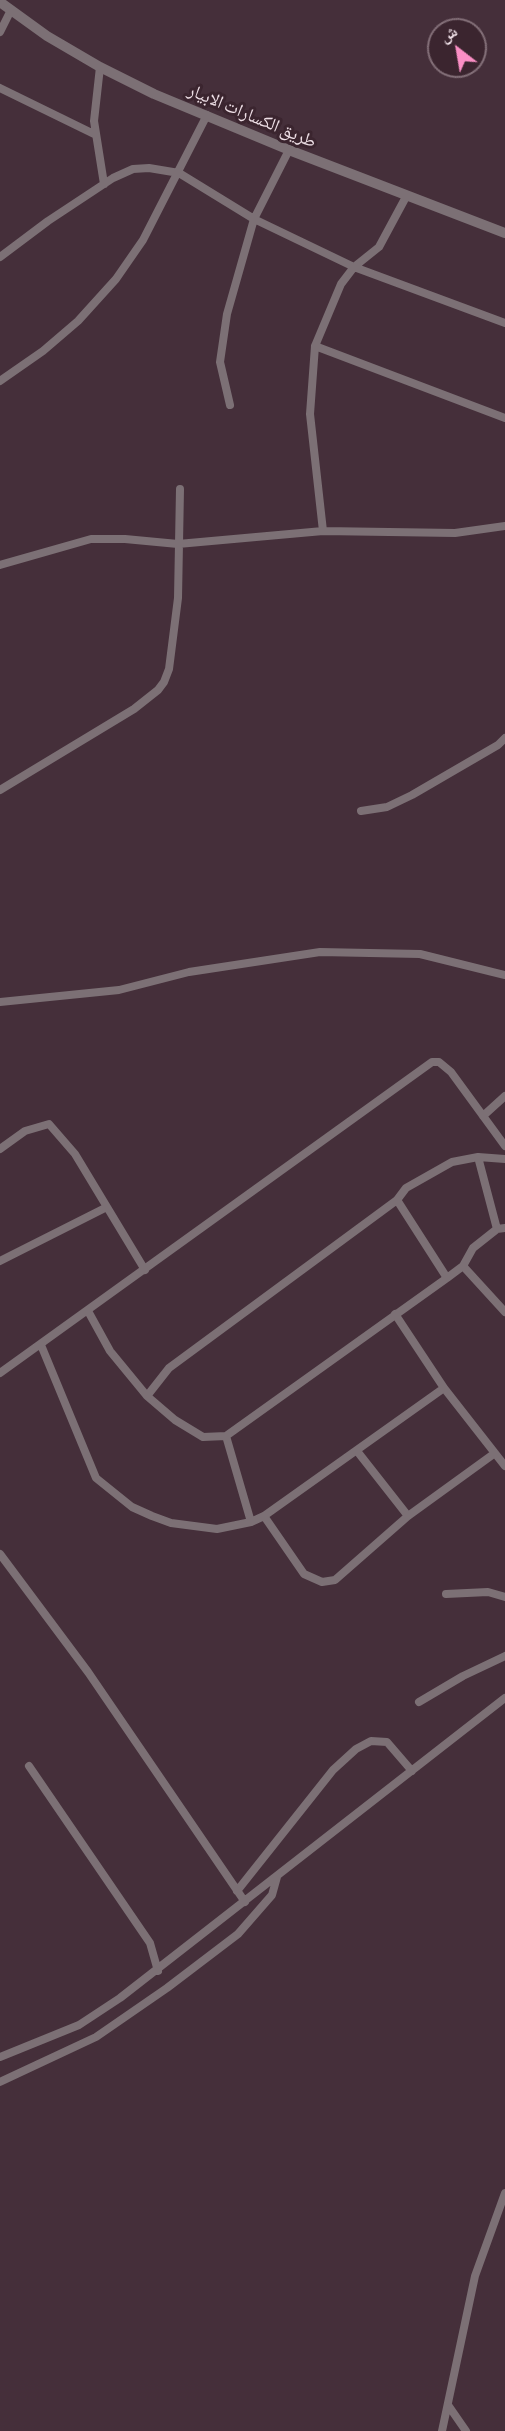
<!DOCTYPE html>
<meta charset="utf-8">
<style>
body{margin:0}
#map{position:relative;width:505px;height:2431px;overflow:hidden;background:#452f3a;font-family:"Alegreya Sans","Noto Naskh Arabic",sans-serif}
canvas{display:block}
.north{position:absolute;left:427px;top:18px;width:60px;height:60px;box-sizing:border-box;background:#3b252f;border:2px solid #836f78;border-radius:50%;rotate:329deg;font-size:16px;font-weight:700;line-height:24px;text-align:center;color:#eedfe6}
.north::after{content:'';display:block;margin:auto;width:21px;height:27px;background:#fb8fc5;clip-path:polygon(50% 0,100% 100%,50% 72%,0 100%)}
</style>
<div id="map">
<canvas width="505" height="2431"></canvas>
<div class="north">ش</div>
</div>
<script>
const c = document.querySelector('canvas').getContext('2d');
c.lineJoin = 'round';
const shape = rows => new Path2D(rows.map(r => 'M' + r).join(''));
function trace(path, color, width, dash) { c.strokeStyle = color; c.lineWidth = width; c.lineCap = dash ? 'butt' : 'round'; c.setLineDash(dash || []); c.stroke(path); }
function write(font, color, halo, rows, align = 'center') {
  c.font = font + ' "Alegreya Sans","Noto Naskh Arabic",sans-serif'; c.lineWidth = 6; c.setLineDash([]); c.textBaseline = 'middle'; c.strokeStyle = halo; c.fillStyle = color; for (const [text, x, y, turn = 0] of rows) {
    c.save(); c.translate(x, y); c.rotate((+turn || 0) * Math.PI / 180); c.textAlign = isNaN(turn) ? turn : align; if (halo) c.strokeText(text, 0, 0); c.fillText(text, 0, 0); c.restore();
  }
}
trace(shape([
 [0,32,11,10],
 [100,67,94,121,104,184],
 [0,88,96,135],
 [407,195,379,247,354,267,341,284,315,346,505,418],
 [0,257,48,221,113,178,133,169,149,168,179,173,254,219,354,267,505,323],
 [315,346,310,414,323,531],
 [0,381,43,351,78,321,116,279,143,240,207,115],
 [230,405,220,362,227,314,254,219,289,150],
 [0,565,91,539,125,539,178,544,323,531,455,533,505,526],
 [0,790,134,709,158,690,164,682,169,669,178,598,180,489],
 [361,811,387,807,412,795,498,745,505,738],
 [0,1002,119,990,189,972,320,952,420,954,505,975],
 [483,1116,505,1096],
 [0,1149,25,1131,49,1124,75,1154,145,1270],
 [478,1157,497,1229],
 [505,1159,478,1157,452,1162,406,1188,397,1200,169,1368,147,1396,175,1420,203,1437,226,1436,447,1278,463,1266,473,1248,497,1229,505,1228],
 [397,1200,447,1278],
 [0,1261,107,1207],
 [463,1266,505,1312],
 [88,1311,110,1351,147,1396],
 [395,1314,444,1388,505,1466],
 [41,1345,96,1478,132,1507,152,1516,171,1523,217,1529,251,1522,264,1516,444,1388],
 [0,1373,432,1062,439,1062,451,1072,505,1146],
 [226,1436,251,1522],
 [357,1451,408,1516],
 [264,1516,304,1574,322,1582,335,1580,408,1516,495,1453],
 [0,1554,88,1672,245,1902],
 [446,1594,488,1592,505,1597],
 [419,1702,463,1676,505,1656],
 [29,1766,150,1943,158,1971],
 [237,1891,333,1770,356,1749,371,1741,387,1742,412,1771],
 [0,2057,79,2025,120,1998,505,1698],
 [0,2082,96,2037,167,1988,238,1934,272,1895,277,1877],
 [448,2405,466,2431],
 [442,2431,475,2276,505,2193]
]), '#7c7075', 8);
trace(shape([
 [0,2,47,36,100,67,154,94,289,150,505,233]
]), '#7c7075', 10);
write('18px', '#eedfe6', '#3b252f', [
 ["طريق الكسارات الابيار",252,116,23]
]);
</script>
